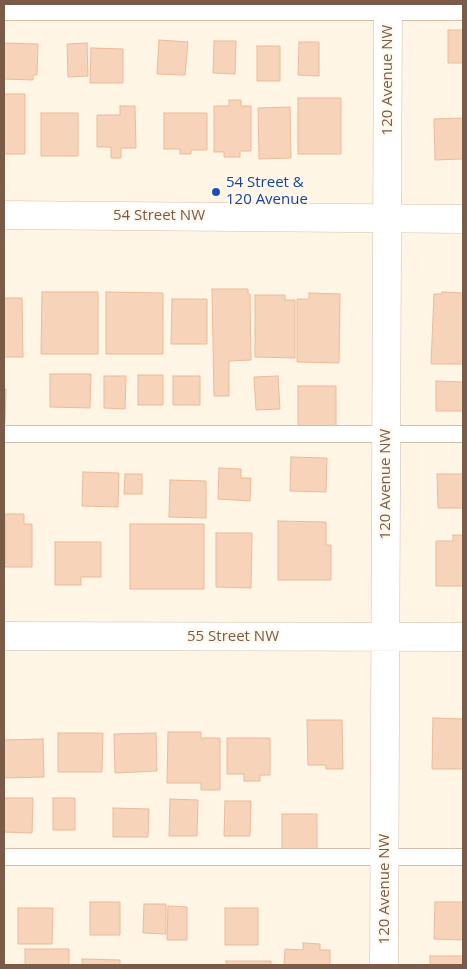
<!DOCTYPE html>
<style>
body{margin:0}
#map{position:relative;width:467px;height:969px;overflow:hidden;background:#fef5e5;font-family:"Open Sans",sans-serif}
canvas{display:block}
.frame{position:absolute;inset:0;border:5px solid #7a5b47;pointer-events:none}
</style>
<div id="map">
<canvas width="467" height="969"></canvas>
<div class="frame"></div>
</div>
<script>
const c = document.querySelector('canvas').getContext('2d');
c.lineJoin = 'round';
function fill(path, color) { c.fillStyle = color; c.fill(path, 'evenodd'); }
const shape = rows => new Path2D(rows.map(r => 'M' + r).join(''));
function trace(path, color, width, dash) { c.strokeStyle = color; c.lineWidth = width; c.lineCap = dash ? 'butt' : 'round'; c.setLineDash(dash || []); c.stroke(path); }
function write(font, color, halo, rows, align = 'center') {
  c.font = font + ' "Open Sans",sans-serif'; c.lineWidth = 4.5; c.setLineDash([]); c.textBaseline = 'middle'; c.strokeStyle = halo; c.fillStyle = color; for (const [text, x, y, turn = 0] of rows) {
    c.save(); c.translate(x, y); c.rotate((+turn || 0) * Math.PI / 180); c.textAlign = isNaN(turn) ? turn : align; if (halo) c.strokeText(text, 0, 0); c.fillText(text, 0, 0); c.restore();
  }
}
const building = shape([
 [448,30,463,30,463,63,448,63,448,30],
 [159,40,188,42,185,75,157,74,159,40],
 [214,41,236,41,235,74,213,73,214,41],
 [299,42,319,42,319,76,298,75,299,42],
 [4,43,38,44,37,75,33,75,33,80,4,79,4,43],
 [87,43,88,76,68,77,67,44,87,43],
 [257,46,280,46,280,81,257,81,257,46],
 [91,48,123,49,123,83,90,83,91,48],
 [4,94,25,94,25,154,4,154,4,94],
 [298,98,341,98,341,154,298,154,298,98],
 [229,100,241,100,241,106,251,106,251,151,240,151,240,157,224,157,224,152,214,152,214,106,229,106,229,100],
 [120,106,135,106,136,148,121,148,121,158,111,158,111,147,97,147,97,115,120,115,120,106],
 [290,107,291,158,259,159,258,108,290,107],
 [41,113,78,113,78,156,41,156,41,113],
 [164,113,207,113,207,150,191,150,191,154,180,154,180,149,164,149,164,113],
 [463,118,463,157,462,159,435,160,434,119,463,118],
 [212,289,248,289,248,294,250,294,251,360,229,361,229,396,214,396,212,289],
 [42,292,98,292,98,354,41,354,42,292],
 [106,292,163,293,163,354,106,354,106,292],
 [442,292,463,293,463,364,431,364,434,294,442,294,442,292],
 [309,293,340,294,339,363,297,362,297,299,309,299,309,293],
 [255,295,285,295,285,300,295,300,295,358,255,357,255,295],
 [4,298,22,298,23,357,4,357,4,298],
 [172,299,207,299,207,344,171,344,172,299],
 [50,374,91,374,90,408,50,407,50,374],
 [138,375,163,375,163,405,138,405,138,375],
 [104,376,126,376,125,409,104,408,104,376],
 [173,376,200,376,200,405,173,405,173,376],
 [278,376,280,409,256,410,254,377,278,376],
 [436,381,463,382,463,411,436,411,436,381],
 [298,386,336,386,336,427,298,427,298,386],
 [4,389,6,389,5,423,4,423,4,389],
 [291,457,327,458,326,492,290,491,291,457],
 [219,468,241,469,241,478,251,478,250,501,218,499,219,468],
 [83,472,119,473,118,507,82,506,83,472],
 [125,474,142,474,142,494,124,494,125,474],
 [437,474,463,474,463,508,438,508,437,474],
 [170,480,206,481,206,518,169,517,170,480],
 [5,514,24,514,24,524,32,524,32,567,5,567,5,514],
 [278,521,326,522,326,545,331,545,331,580,278,580,278,521],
 [130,524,204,524,204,589,130,589,130,524],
 [216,533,252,533,251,588,216,587,216,533],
 [453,535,463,535,463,586,436,586,436,541,453,541,453,535],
 [55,542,101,542,101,577,81,577,81,585,55,585,55,542],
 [433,718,463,719,463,769,432,769,433,718],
 [307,720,342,720,343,769,326,769,326,765,308,765,307,720],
 [168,732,201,732,201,738,220,738,220,790,201,790,201,783,167,783,168,732],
 [58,733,103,733,102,772,58,772,58,733],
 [156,733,157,771,115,773,114,734,156,733],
 [227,738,270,738,270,775,260,775,260,781,244,781,244,774,227,774,227,738],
 [43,739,44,777,4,778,4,740,43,739],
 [4,798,33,798,32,833,4,832,4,798],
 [53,798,75,798,75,830,53,830,53,798],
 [170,799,198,800,197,836,169,836,170,799],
 [225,801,251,801,250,836,224,836,225,801],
 [113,808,149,809,148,837,113,837,113,808],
 [282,814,317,814,317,857,282,856,282,814],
 [90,902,120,902,120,935,90,935,90,902],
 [435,902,463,902,463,940,434,939,435,902],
 [144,904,166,904,166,934,143,933,144,904],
 [168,906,187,907,187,940,167,940,168,906],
 [18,908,53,908,52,944,18,944,18,908],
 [225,908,258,908,258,945,225,945,225,908],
 [303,943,320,944,320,950,330,950,330,965,284,965,285,949,303,950,303,943],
 [25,949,69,949,69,965,25,965,25,949],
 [430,956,463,956,463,965,430,965,430,956],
 [82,959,120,960,120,965,82,965,82,959],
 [226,961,271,961,271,965,226,965,226,961]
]);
fill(building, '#f7d4b9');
trace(building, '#ebba98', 1);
const lane = shape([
 [4,12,463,12],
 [4,434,463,434],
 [4,857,463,857]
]);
const street = shape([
 [4,636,463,637],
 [384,965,388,4]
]);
const secondary = shape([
 [4,215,463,219]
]);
trace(lane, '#d1bda9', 18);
trace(street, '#d1bda9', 29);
trace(secondary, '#d7bfa9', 29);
trace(lane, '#fff', 16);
trace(street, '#fff', 28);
trace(secondary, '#fff', 28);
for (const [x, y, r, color] of [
 [216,192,5,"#1a4fb4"]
]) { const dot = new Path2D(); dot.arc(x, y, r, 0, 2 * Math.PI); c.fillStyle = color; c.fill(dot); trace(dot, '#fff8ed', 2); }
write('15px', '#7a5b47', '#fff8ed', [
 ["120 Avenue NW",388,80,-90],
 ["54 Street NW",159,216],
 ["120 Avenue NW",386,484,-90],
 ["55 Street NW",233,637],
 ["120 Avenue NW",385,889,-90]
]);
write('15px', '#164399', '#fff8ed', [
 ["54 Street &",226,183],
 ["120 Avenue",226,200]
], 'left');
</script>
